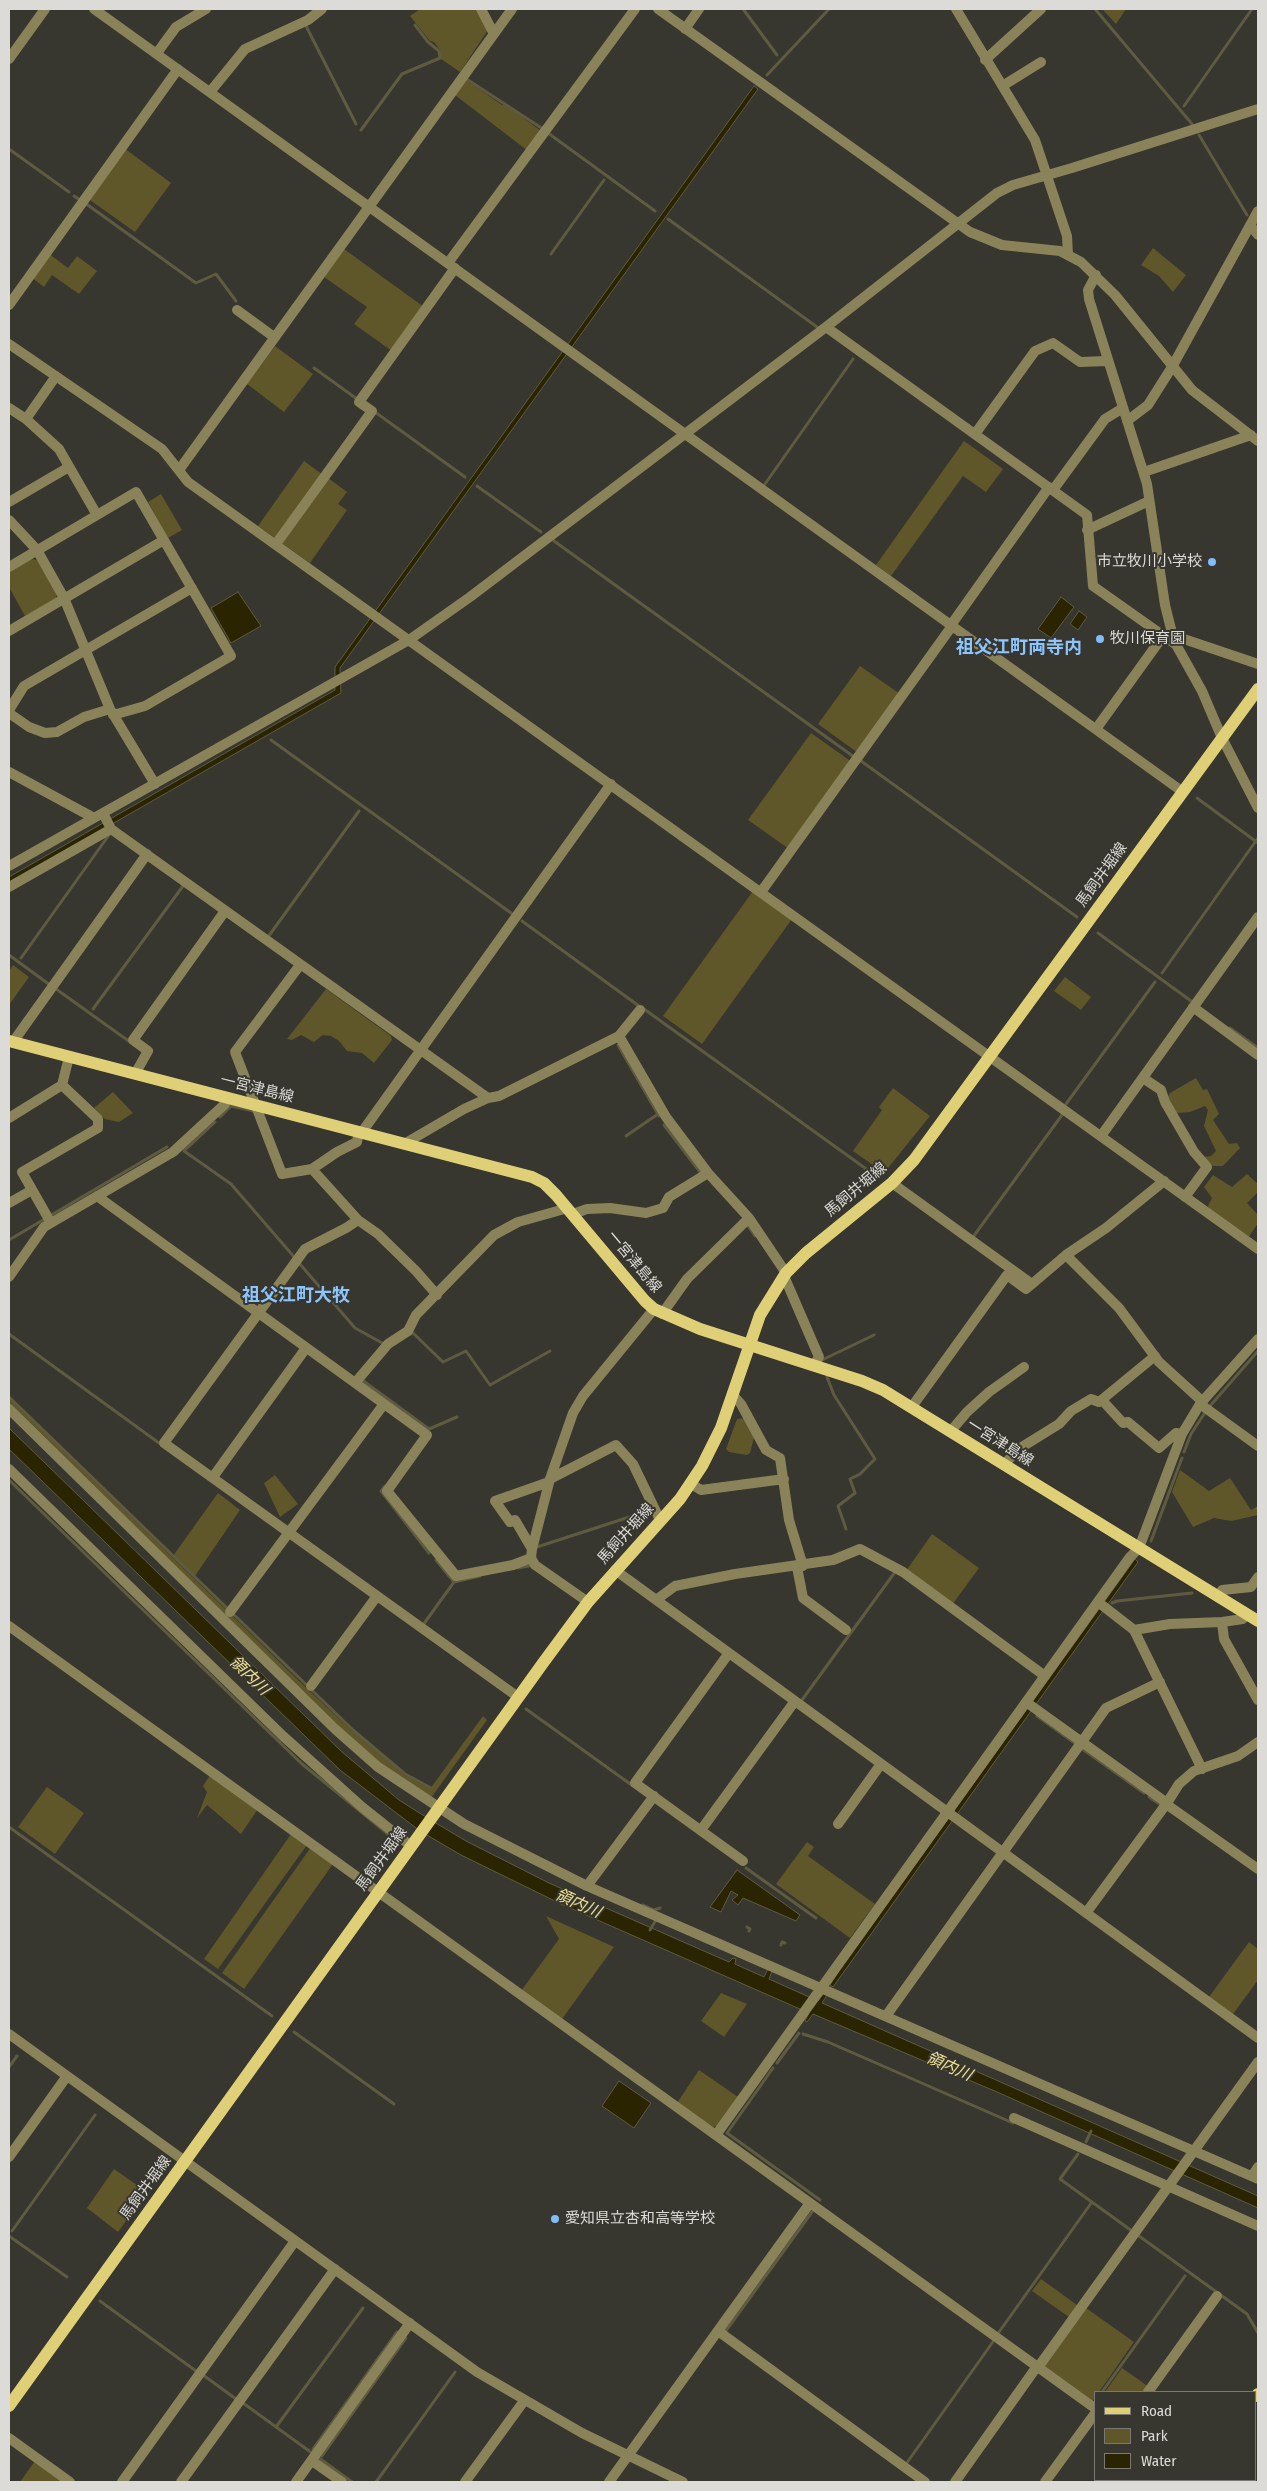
<!DOCTYPE html>
<meta charset="utf-8">
<style>
body{margin:0}
#map{position:relative;width:1267px;height:2491px;overflow:hidden;background:#37362f;font-family:"Fira Sans Condensed",sans-serif}
canvas{display:block}
.frame{position:absolute;inset:0;border:10px solid #dcdbd7;pointer-events:none}
.legend{position:absolute;left:1094px;top:2391px;width:162px;height:90px;box-sizing:border-box;background:#37362f;border:1px solid #797872;margin:0;padding:6px 9px;list-style:none;font-size:15px;color:#dcdbd7}
.legend li{display:flex;align-items:center;gap:10px;height:25px}
.legend b{width:25px;border:1px solid #797872}
</style>
<div id="map">
<canvas width="1267" height="2491"></canvas>
<div class="frame"></div>
<ul class="legend">
<li><b style="height:6px;background:#dfd078"></b>Road</li>
<li><b style="height:14px;background:#5f5729"></b>Park</li>
<li><b style="height:14px;background:#2a2400"></b>Water</li>
</ul>
</div>
<script>
const c = document.querySelector('canvas').getContext('2d');
c.lineJoin = 'round';
function fill(path, color) { c.fillStyle = color; c.fill(path, 'evenodd'); }
const shape = rows => new Path2D(rows.map(r => 'M' + r).join(''));
function trace(path, color, width, dash) { c.strokeStyle = color; c.lineWidth = width; c.lineCap = dash ? 'butt' : 'round'; c.setLineDash(dash || []); c.stroke(path); }
function write(font, color, halo, rows, align = 'center') {
  c.font = font + ' "Fira Sans Condensed","Noto Sans JP",sans-serif'; c.lineWidth = 4; c.setLineDash([]); c.textBaseline = 'middle'; c.strokeStyle = halo; c.fillStyle = color; for (const [text, x, y, turn = 0] of rows) {
    c.save(); c.translate(x, y); c.rotate((+turn || 0) * Math.PI / 180); c.textAlign = isNaN(turn) ? turn : align; if (halo) c.strokeText(text, 0, 0); c.fillText(text, 0, 0); c.restore();
  }
}
fill(shape([
 [420,9,478,9,488,30,460,72,441,59,440,50,434,42,430,41,410,16],
 [1102,9,1126,9,1116,24],
 [466,80,502,105,506,105,541,131,528,151,455,95],
 [124,148,171,183,135,232,87,198],
 [1153,248,1186,275,1173,292,1159,276,1141,265],
 [344,249,424,307,392,351,354,324,367,307,324,277],
 [48,253,68,268,77,256,97,271,79,294,52,275,44,287,31,277],
 [275,346,313,374,284,412,247,384],
 [964,441,1003,469,986,492,963,476,891,576,876,565],
 [304,461,323,475,275,538,258,526],
 [327,477,347,492,338,504,347,510,310,563,282,543],
 [161,494,182,530,168,538,148,502],
 [31,559,37,560,57,593,56,598,25,616,9,587,9,572],
 [860,666,900,694,858,753,818,724],
 [811,733,852,762,789,849,748,820],
 [753,891,792,919,702,1044,663,1016],
 [13,965,29,977,9,1005,9,971],
 [1065,977,1091,997,1081,1010,1054,991],
 [326,989,391,1036,392,1040,374,1063,362,1053,347,1051,339,1041,331,1036,323,1035,314,1042,301,1035,292,1040,287,1039],
 [1196,1078,1203,1090,1207,1089,1219,1114,1213,1120,1229,1144,1237,1143,1240,1148,1223,1166,1213,1166,1204,1157,1211,1156,1216,1151,1204,1126,1208,1110,1205,1106,1190,1112,1176,1113,1167,1098,1170,1093],
 [893,1088,930,1116,884,1173,853,1151,882,1110,879,1107],
 [113,1092,133,1113,119,1122,105,1119,94,1108],
 [1247,1174,1258,1184,1258,1192,1247,1203,1258,1215,1258,1223,1248,1238,1209,1209,1208,1206,1212,1198,1204,1187,1213,1175,1232,1187],
 [9,1398,299,1681,352,1731,404,1775,430,1789,483,1716,487,1720,431,1798,380,1764,339,1727,9,1404],
 [746,1418,754,1438,750,1453,747,1455,729,1452,726,1449,737,1419],
 [1180,1470,1209,1491,1230,1478,1251,1510,1258,1506,1258,1515,1231,1521,1214,1518,1193,1527,1172,1492],
 [275,1475,298,1504,280,1517,264,1483],
 [218,1493,240,1510,195,1576,173,1556],
 [932,1534,979,1568,952,1605,906,1571],
 [210,1775,258,1809,241,1834,207,1805,197,1818,207,1792,203,1786],
 [47,1787,84,1813,55,1854,18,1827],
 [291,1834,307,1845,218,1969,204,1959],
 [807,1842,814,1847,808,1856,875,1904,850,1938,776,1884],
 [311,1847,333,1864,244,1989,222,1973],
 [546,1916,614,1947,562,2019,521,1991,559,1939],
 [1249,1942,1258,1949,1258,1980,1233,2014,1209,1997],
 [721,1993,747,2004,724,2037,701,2021],
 [699,2070,738,2097,718,2126,713,2127,677,2103],
 [114,2169,147,2192,118,2232,87,2208],
 [1041,2279,1077,2305,1069,2317,1032,2291],
 [1086,2308,1134,2342,1099,2392,1096,2392,1093,2401,1044,2366],
 [1122,2368,1149,2387,1145,2392,1105,2392],
 [35,2461,64,2482,20,2482]
]), '#5f5729');
const water = shape([
 [754,86,758,89,340,668,341,693,9,883,9,877,335,690,335,667,754,86],
 [238,592,261,626,231,643,211,608,238,592],
 [1061,597,1074,607,1051,638,1038,629,1061,597],
 [1079,611,1087,617,1078,630,1070,624,1079,611],
 [9,1428,342,1752,399,1800,429,1819,466,1841,549,1883,729,1962,733,1958,736,1959,735,1964,764,1977,768,1969,772,1971,769,1979,818,2001,825,1992,827,1995,822,2003,1258,2196,1258,2208,997,2092,813,2014,807,2022,805,2021,809,2013,561,1904,461,1855,420,1831,340,1770,9,1449,9,1428],
 [1135,1559,1138,1562,833,1987,830,1985,840,1969,1135,1559],
 [737,1870,800,1915,796,1921,743,1898,738,1905,732,1900,738,1895,731,1891,721,1912,710,1907,737,1870],
 [619,2081,651,2103,634,2128,602,2106,619,2081]
]);
fill(water, '#2a2400');
trace(water, '#5f5b40', 1);
trace(shape([
 [743,9,777,55],
 [1095,9,1192,124],
 [307,24,306,26,356,124],
 [767,75,829,9],
 [468,80,543,129],
 [1184,106,1252,9],
 [361,130,402,74,440,58,439,51,428,42,415,25],
 [548,133,655,211],
 [1199,135,1247,215],
 [9,149,69,192],
 [74,196,80,200],
 [85,203,196,283,216,274,236,301],
 [668,219,817,327],
 [551,254,604,180],
 [314,368,357,399],
 [375,412,465,477],
 [765,484,853,359],
 [477,486,541,532],
 [554,541,854,757],
 [271,740,511,913],
 [861,761,1077,917],
 [1197,798,1258,843],
 [522,921,639,1006],
 [1098,933,1191,1001],
 [268,937,359,811],
 [9,955,50,985],
 [21,958,109,835],
 [1162,973,1258,838],
 [56,989,130,1042],
 [93,1009,183,886],
 [644,1009,876,1176],
 [1230,1028,1258,1048],
 [618,1045,659,1116],
 [1066,1104,1155,982],
 [220,1117,231,1106,254,1111],
 [215,1122,184,1151,231,1184,295,1258],
 [664,1125,700,1172],
 [626,1136,658,1114],
 [53,1214,167,1147],
 [748,1226,755,1236],
 [973,1237,1062,1115],
 [9,1240,43,1220],
 [299,1263,355,1328,384,1344],
 [9,1334,159,1443],
 [411,1334,413,1333,443,1362,466,1351,490,1385,550,1351],
 [822,1360,874,1335],
 [827,1377,834,1395,875,1459,860,1474,850,1479,855,1493,838,1506,846,1529],
 [362,1380,429,1429,457,1417],
 [9,1397,353,1730,405,1774,431,1788],
 [1210,1406,1258,1351],
 [1184,1452,1191,1434,1206,1411],
 [9,1480,302,1764,393,1838,369,1879],
 [385,1486,381,1491,429,1553],
 [1151,1541,1182,1458],
 [537,1547,651,1510],
 [436,1560,454,1582,480,1576],
 [518,1568,529,1566],
 [1112,1603,1117,1601,1192,1593],
 [423,1625,454,1582],
 [802,1700,895,1572],
 [526,1709,633,1786],
 [1037,1716,1076,1744],
 [1081,1748,1144,1793],
 [1149,1797,1161,1805],
 [9,1827,272,2016],
 [746,1868,816,1918],
 [643,1905,654,1910,660,1908],
 [747,1927,750,1929,749,1931],
 [650,1930,656,1920],
 [781,1945,782,1942,785,1943],
 [294,2032,394,2104],
 [803,2034,828,2042,1013,2123],
 [777,2063,799,2033],
 [9,2067,17,2056],
 [773,2068,727,2133,820,2200],
 [1086,2142,1091,2131],
 [1078,2154,1060,2179,1132,2231],
 [12,2231,95,2115],
 [9,2236,67,2277],
 [1139,2236,1247,2314,1258,2333],
 [100,2301,196,2371],
 [725,2332,812,2212],
 [999,2332,1092,2202],
 [203,2375,236,2399],
 [1102,2392,1185,2276],
 [243,2403,312,2453],
 [276,2427,363,2308],
 [313,2449,397,2332],
 [322,2456,406,2338],
 [319,2458,352,2482],
 [906,2464,995,2339],
 [376,2482,455,2372]
]), '#5f5b40', 3);
trace(shape([
 [94,9,1183,792],
 [481,9,494,34],
 [658,9,970,232,1002,245,1060,251,1081,262,1115,295,1192,390,1258,441],
 [956,9,1035,140,1067,236,1068,255],
 [685,29,699,9],
 [157,53,176,27,206,9],
 [9,59,45,9],
 [985,60,1041,9],
 [1004,85,1041,62],
 [210,92,245,49,308,20,322,9],
 [1250,225,1258,235],
 [448,263,635,9],
 [1096,275,1088,290,1089,299,1147,484,1165,605,1174,641,1202,691,1222,738,1258,808],
 [9,305,178,69],
 [237,310,274,337],
 [826,327,1087,515,1093,586,1175,644],
 [9,344,162,449,188,482,1258,1249],
 [9,408,26,419,59,449,97,515],
 [26,419,56,376],
 [1127,421,1148,405,1172,367,1258,211],
 [975,434,1035,351,1053,343,1080,362,1107,361],
 [179,470,512,9],
 [1144,472,1251,435],
 [1053,490,1105,419,1123,408],
 [9,502,69,467],
 [9,520,37,550,64,598,110,709,155,784],
 [1087,530,1149,501],
 [276,544,372,411,359,402,455,268],
 [9,567,136,492,231,656,145,706,113,715],
 [951,625,1049,487],
 [9,631,164,540],
 [1172,635,1258,664],
 [9,710,24,686,192,588],
 [9,713,29,727,45,733,57,732,84,717,110,709],
 [1096,729,1163,636],
 [9,772,94,818],
 [103,813,111,829,488,1098],
 [9,866,409,640,470,597,826,327,997,193,1013,185,1072,168,1258,109],
 [9,887,111,829],
 [761,892,952,626],
 [300,965,235,1052,282,1174,312,1169,358,1220,378,1234,416,1271,437,1295],
 [1193,1007,1258,1055],
 [619,1036,640,1010],
 [13,1042,147,854],
 [135,1074,148,1051,133,1040,225,911],
 [1143,1078,1161,1090,1165,1102,1194,1152,1207,1167,1185,1197],
 [9,1118,62,1085],
 [362,1132,611,784],
 [1101,1136,1258,917],
 [404,1144,464,1109,488,1098,499,1096,619,1036,666,1117,708,1173,749,1218,786,1273],
 [312,1169,337,1152,357,1142,359,1131],
 [892,1183,1032,1284,1066,1255,1106,1228,1164,1181],
 [97,1196,427,1435,387,1491,456,1576,513,1565,531,1558],
 [9,1203,32,1190],
 [573,1214,587,1209,610,1208,646,1213,663,1208,669,1197,708,1173],
 [358,1220,346,1228,305,1249,164,1443,518,1697],
 [51,1223,22,1172,98,1128,98,1119,62,1085,69,1057],
 [1066,1255,1119,1308,1159,1362,1203,1402],
 [784,1276,819,1357,814,1365],
 [9,1277,44,1227,173,1152,225,1104,226,1099],
 [662,1314,687,1279,749,1218],
 [355,1383,388,1344,408,1331,416,1315,494,1235,518,1222,568,1208],
 [732,1394,741,1404,766,1450,780,1458,789,1520,803,1566],
 [1102,1400,1123,1423,1128,1422,1159,1448,1176,1433,1182,1434],
 [1200,1404,1258,1446],
 [911,1408,1007,1275,1026,1289,1032,1284],
 [9,1409,335,1729,378,1767,464,1824,587,1886,1258,2179],
 [950,1432,967,1412,989,1392,1024,1367],
 [1004,1465,1017,1450,1059,1424,1071,1411,1091,1399,1099,1402,1155,1356],
 [9,1469,283,1736,362,1807,411,1846],
 [213,1477,306,1348],
 [550,1479,616,1445,633,1464,660,1520],
 [690,1483,701,1490,784,1479],
 [532,1549,515,1520,510,1522,495,1501,549,1482],
 [797,1567,803,1598,846,1630],
 [615,1570,1258,2038],
 [1219,1597,1222,1590,1251,1587,1258,1577],
 [656,1600,675,1586,735,1574,833,1560,860,1549,903,1572,1045,1676],
 [588,1602,535,1565,531,1558,532,1549,550,1479,573,1413,583,1396,654,1309],
 [1098,1602,1134,1630,1202,1769],
 [230,1612,384,1404],
 [1222,1622,1224,1639,1258,1700],
 [9,1626,1096,2409],
 [1134,1630,1170,1624,1222,1622,1243,1619,1246,1614],
 [729,1653,635,1783,743,1861],
 [311,1686,377,1596],
 [1026,1702,1167,1803,1179,1784,1194,1771,1238,1756,1258,1742],
 [1166,1804,1258,1869],
 [838,1824,881,1764],
 [701,1830,795,1701],
 [587,1886,654,1796],
 [1086,1913,1167,1803],
 [886,2016,1106,1708,1160,1682],
 [9,2034,477,2372,582,2433,683,2482],
 [1014,2118,1258,2226],
 [716,2135,1130,1557,1139,1548,1182,1434,1200,1404,1258,1339],
 [9,2157,67,2076],
 [1252,2176,1258,2167],
 [718,2331,925,2482],
 [1039,2366,1258,2062],
 [1148,2392,1217,2296],
 [9,2438,70,2482],
 [312,2461,342,2482],
 [1188,2480,1191,2482],
 [122,2482,295,2241],
 [181,2482,335,2269],
 [296,2482,410,2323],
 [465,2482,524,2401],
 [609,2482,810,2203],
 [955,2482,1038,2365],
 [1045,2482,1096,2412]
]), '#8a835a', 10);
trace(shape([
 [9,1041,532,1177,544,1183,556,1195,645,1301,654,1309,700,1329,862,1381,883,1390,1258,1621],
 [1256,2396,1258,2394],
 [9,2406,543,1663,588,1602,680,1499,702,1466,721,1428,760,1315,786,1273,806,1253,892,1183,914,1160,1258,689],
 [1169,2482,1172,2480]
]), '#dfd078', 12);
for (const [x, y, r, color] of [
 [1212,562,5,"#80bdfa"],
 [1100,639,5,"#80bdfa"],
 [555,2219,5,"#80bdfa"]
]) { const dot = new Path2D(); dot.arc(x, y, r, 0, 2 * Math.PI); c.fillStyle = color; c.fill(dot); trace(dot, '#37362f', 2); }
write('15px', '#dcdbd7', '#37362f', [
 ["市立牧川小学校",1202,562,"right"],
 ["牧川保育園",1110,639],
 ["愛知県立杏和高等学校",565,2219]
], 'left');
write('15px', '#dcdbd7', '#37362f', [
 ["馬飼井堀線",1102,875,-54],
 ["一宮津島線",257,1089,14],
 ["馬飼井堀線",856,1190,-40],
 ["一宮津島線",634,1262,50],
 ["一宮津島線",1000,1443,32],
 ["馬飼井堀線",626,1534,-48],
 ["馬飼井堀線",382,1859,-54],
 ["馬飼井堀線",146,2188,-54]
]);
write('italic 16px', '#efe193', '#37362f', [
 ["領内川",249,1676,44],
 ["領内川",578,1904,24],
 ["領内川",949,2067,24]
]);
write('bold 18px', '#8cc5fd', '#37362f', [
 ["祖父江町両寺内",1019,648],
 ["祖父江町大牧",296,1296]
]);
</script>
